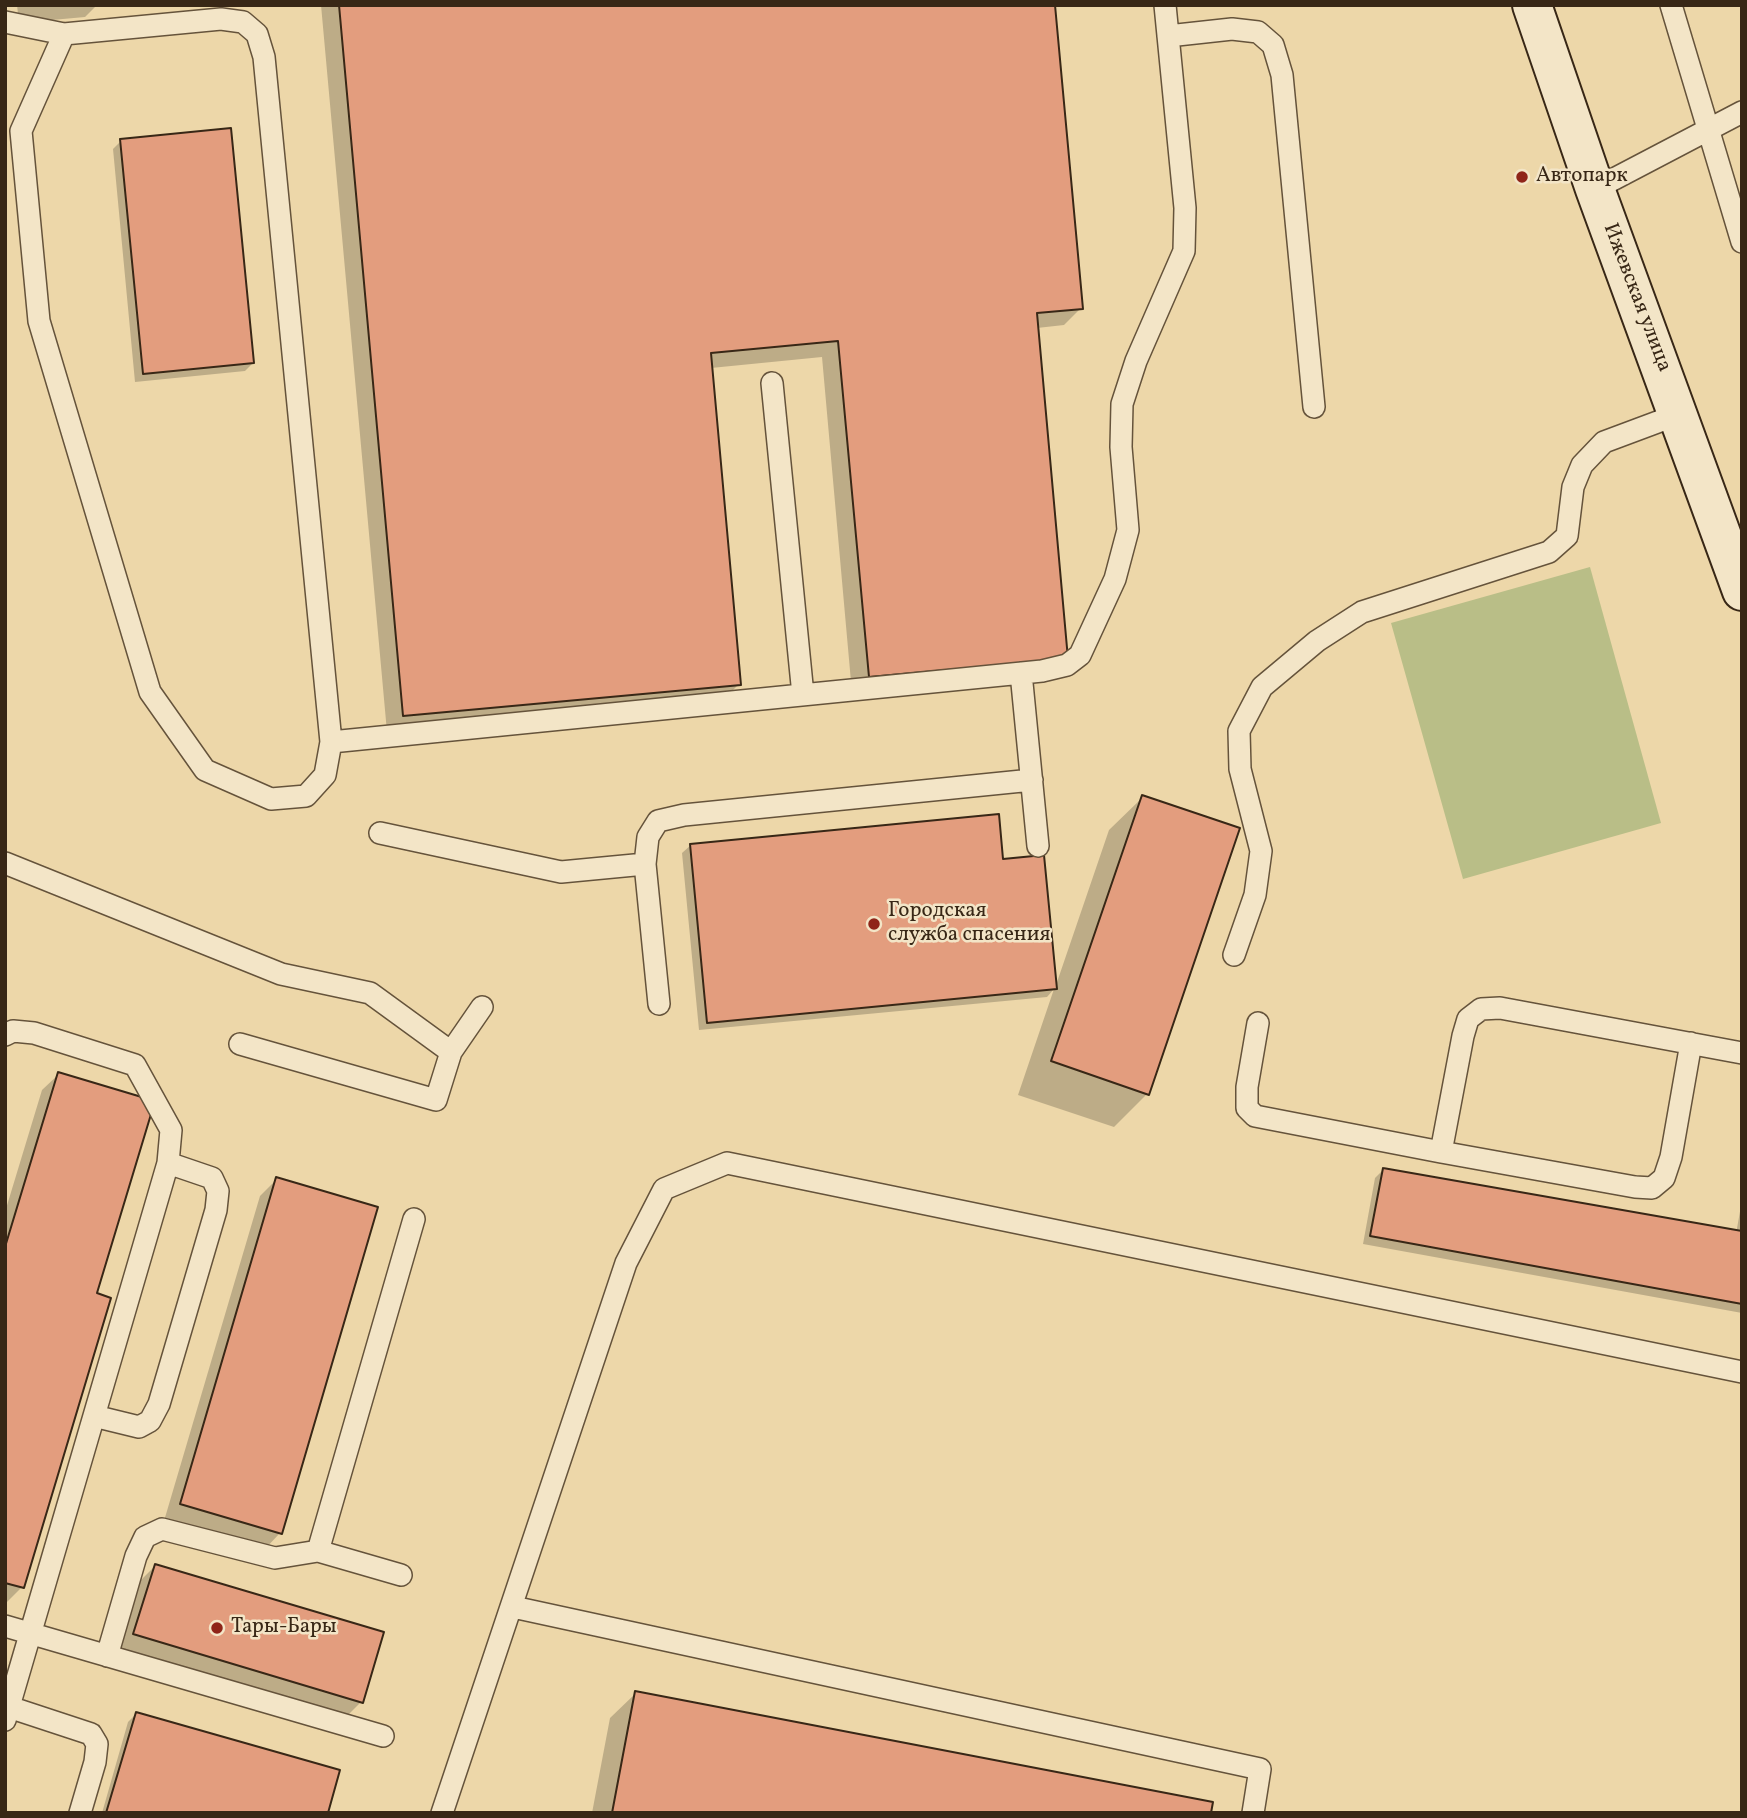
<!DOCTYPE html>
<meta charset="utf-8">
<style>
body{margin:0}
#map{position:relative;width:1747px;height:1818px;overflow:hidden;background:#edd7a9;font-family:Vollkorn,serif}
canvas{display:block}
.frame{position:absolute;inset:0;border:7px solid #382716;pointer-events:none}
</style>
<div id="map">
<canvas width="1747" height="1818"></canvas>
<div class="frame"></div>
</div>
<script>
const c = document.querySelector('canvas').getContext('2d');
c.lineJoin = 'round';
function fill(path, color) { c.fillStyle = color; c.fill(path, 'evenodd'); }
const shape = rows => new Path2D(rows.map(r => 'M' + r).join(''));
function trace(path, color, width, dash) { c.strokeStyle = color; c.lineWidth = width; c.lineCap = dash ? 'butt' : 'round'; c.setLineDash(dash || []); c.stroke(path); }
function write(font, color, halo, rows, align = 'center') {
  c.font = font + ' Vollkorn,serif'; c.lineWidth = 5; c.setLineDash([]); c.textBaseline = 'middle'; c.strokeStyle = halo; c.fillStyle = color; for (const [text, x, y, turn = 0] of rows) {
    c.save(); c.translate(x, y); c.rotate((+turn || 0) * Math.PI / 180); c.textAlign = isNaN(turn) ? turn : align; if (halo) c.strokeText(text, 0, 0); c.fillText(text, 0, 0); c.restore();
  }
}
fill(shape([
 [1590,567,1661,823,1463,879,1391,623]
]), '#b9be87');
fill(shape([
 [17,5,97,5,85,17,19,23],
 [321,5,1054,5,1081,308,1064,325,1037,328,1067,658,852,693,822,357,711,368,739,684,722,701,387,732],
 [121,141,253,363,245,371,135,382,113,149],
 [1143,797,1147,1094,1114,1127,1018,1095,1054,989,1047,997,699,1030,682,853,691,845,1001,861,1055,988,1109,830],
 [59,1074,94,1294,22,1587,5,1604,5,1212,42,1090],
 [1383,1170,1736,1234,1742,1200,1742,1313,1363,1244,1375,1178],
 [277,1179,280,1533,264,1550,164,1521,260,1196],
 [155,1566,361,1702,344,1719,117,1651,138,1583],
 [636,1693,1209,1813,592,1813,610,1718],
 [136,1714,326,1813,102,1813,128,1722]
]), '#0003');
const building = shape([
 [339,5,1055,5,1083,309,1037,313,1068,659,869,677,838,341,711,353,741,685,403,716,339,5],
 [231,128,254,363,143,374,120,139,231,128],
 [1142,795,1240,828,1149,1095,1051,1061,1142,795],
 [999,814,1003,859,1044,855,1057,989,707,1023,690,844,999,814],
 [58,1072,155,1101,97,1293,111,1298,24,1588,5,1583,5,1247,58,1072],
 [1383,1168,1742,1231,1742,1304,1370,1236,1383,1168],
 [276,1177,378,1207,282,1534,180,1504,276,1177],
 [155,1564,384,1632,363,1703,133,1634,155,1564],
 [635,1691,1213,1802,1211,1813,612,1813,635,1691],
 [136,1712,340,1770,328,1813,106,1813,136,1712]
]);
fill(building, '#e39d7e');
trace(building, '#382716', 2);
const lane = shape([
 [1671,5,1742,242],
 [5,22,64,34,221,19,243,22,257,34,264,57,331,742,1042,671,1067,665,1080,655,1115,579,1128,530,1121,447,1122,404,1136,361,1184,251,1185,208,1165,5],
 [64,34,21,131,39,321,150,692,205,770,271,799,306,796,325,775,331,742],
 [1168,36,1232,29,1258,32,1273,45,1282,75,1314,407],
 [1595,189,1742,112],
 [772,383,803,695],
 [1021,673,1038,846],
 [380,833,561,872,645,864],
 [5,863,281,974,370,993,451,1052,482,1007],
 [1234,955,1255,895,1261,851,1240,769,1239,731,1262,687,1317,641,1362,612,1549,552,1567,536,1573,487,1582,465,1604,442,1679,414],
 [659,1004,645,864,648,837,658,821,684,815,1032,780],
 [1258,1023,1247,1087,1247,1108,1255,1116,1441,1152,1463,1036,1468,1019,1481,1009,1500,1008,1742,1053],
 [5,1035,13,1031,34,1033,135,1065,171,1130,168,1163,5,1720],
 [240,1044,436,1100,451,1052],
 [1441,1152,1635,1187,1652,1188,1664,1178,1671,1157,1691,1043],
 [94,1416,139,1427,150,1421,159,1404,216,1210,218,1191,212,1178,168,1163],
 [318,1551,414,1219],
 [513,1607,1260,1769,1253,1813],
 [5,1626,383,1736],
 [107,1656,136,1556,145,1537,162,1529,275,1558,318,1551,401,1575],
 [9,1707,91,1734,97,1744,95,1762,80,1813],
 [442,1813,626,1263,664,1189,727,1163,1742,1372]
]);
const secondary = shape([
 [1532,5,1595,189,1742,591]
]);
trace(lane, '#65533b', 24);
trace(secondary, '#382716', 42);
trace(lane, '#f3e5c7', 21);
trace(secondary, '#f3e5c7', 38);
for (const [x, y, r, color] of [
 [1522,177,7,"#8f2418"],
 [874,924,7,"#8f2418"],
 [217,1628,7,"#8f2418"]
]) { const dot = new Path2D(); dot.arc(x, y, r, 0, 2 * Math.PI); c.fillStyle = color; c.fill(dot); trace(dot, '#f3e5c7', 2.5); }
write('21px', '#382716', '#f3e5c7', [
 ["Автопарк",1536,177],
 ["Городская",888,912],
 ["служба спасения",888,936],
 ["Тары-Бары",231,1628]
], 'left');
write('21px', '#382716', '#f3e5c7', [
 ["Ижевская улица",1636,298,69]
]);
</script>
